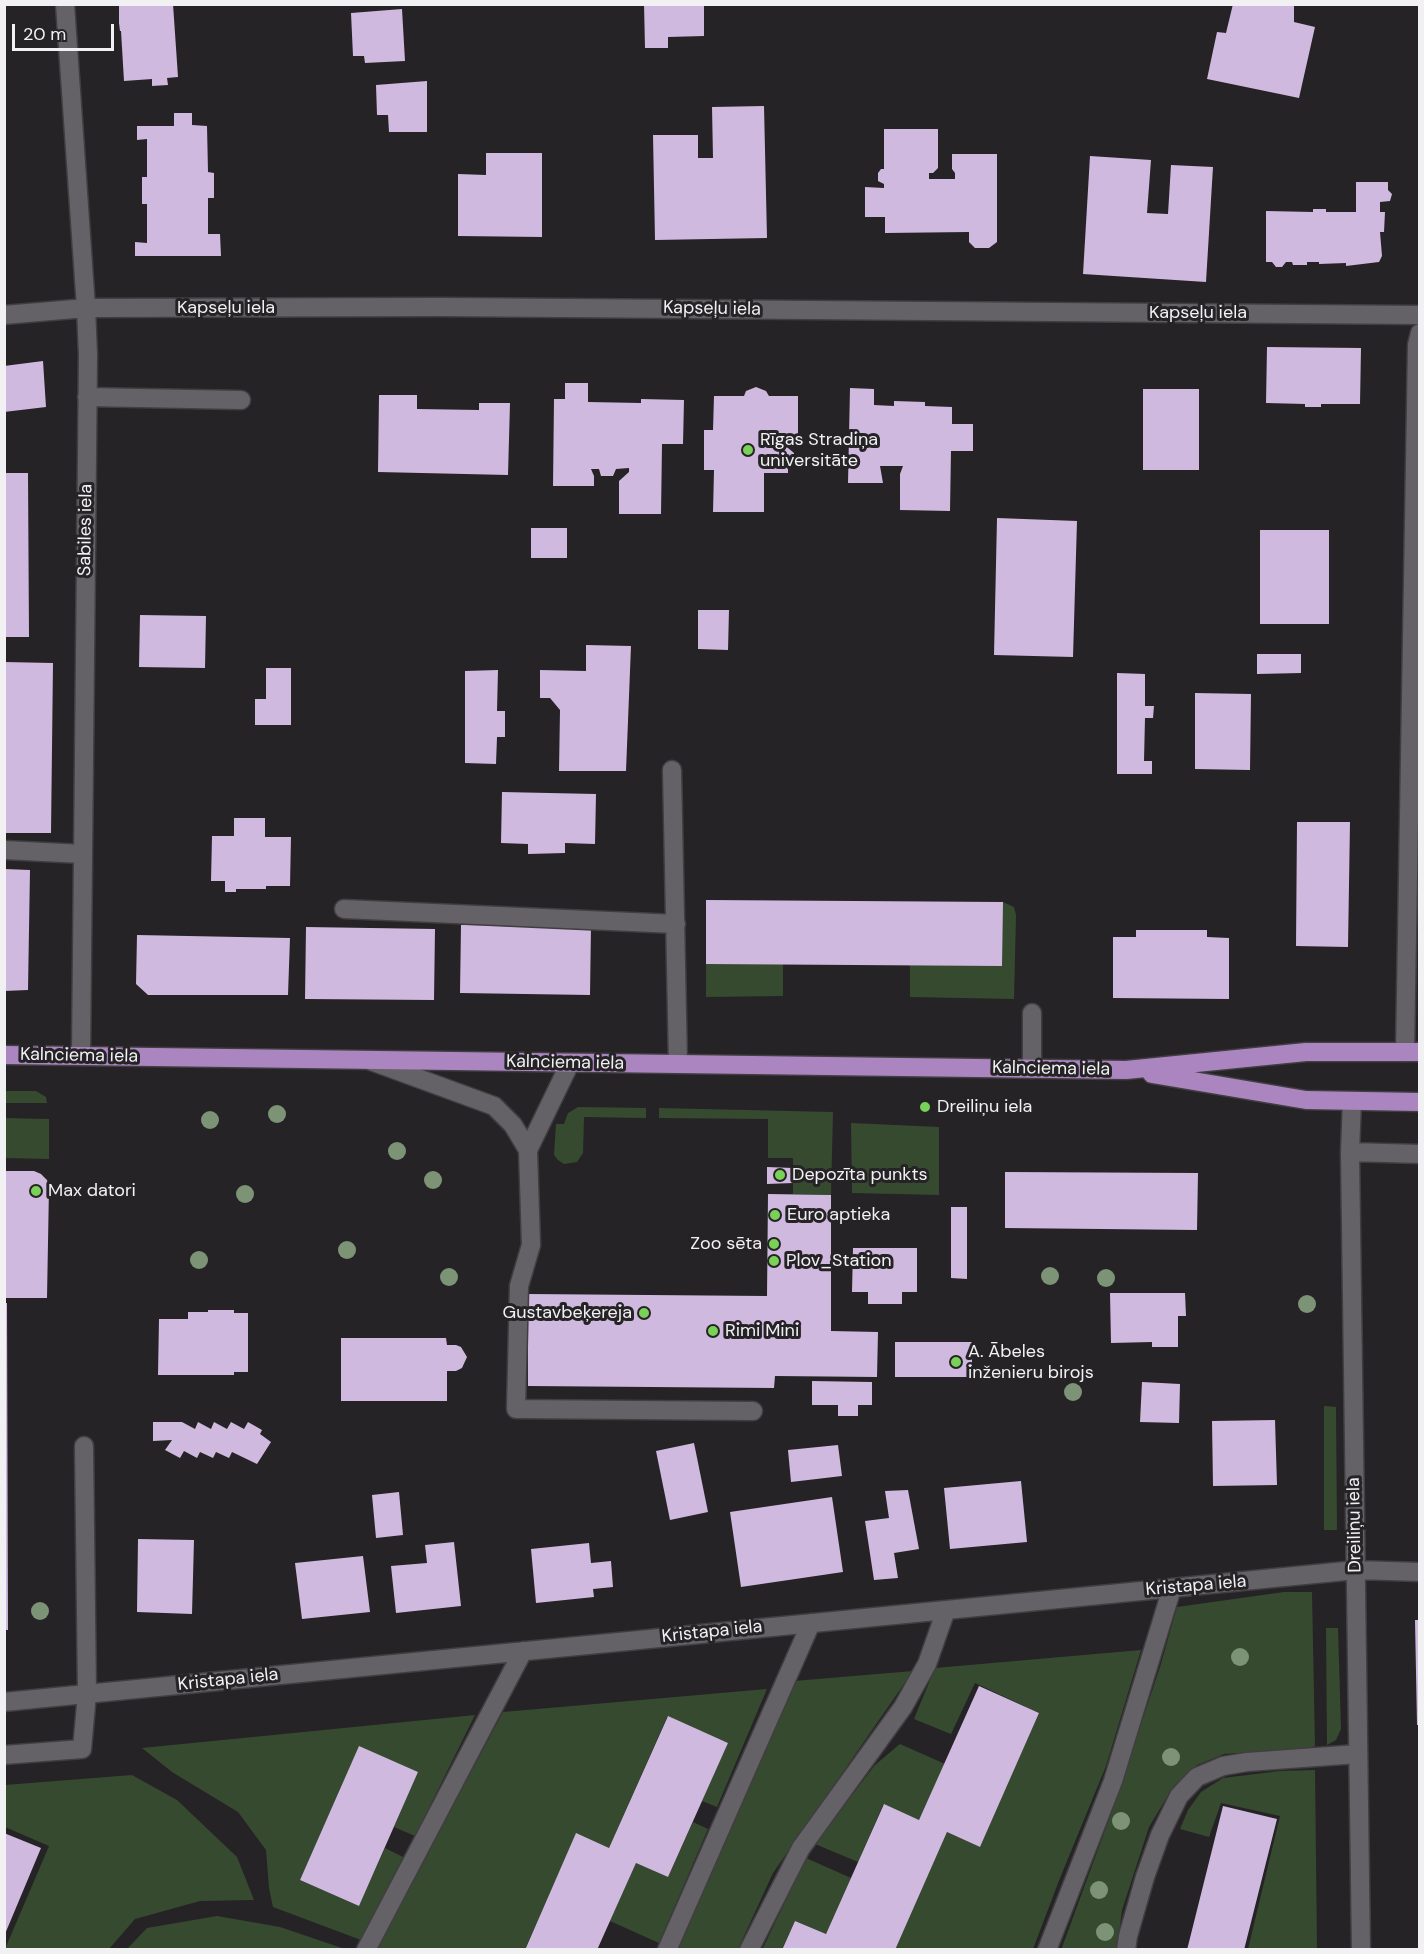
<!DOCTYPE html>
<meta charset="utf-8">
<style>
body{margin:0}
#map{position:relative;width:1424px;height:1954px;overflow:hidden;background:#252326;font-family:"DM Sans",sans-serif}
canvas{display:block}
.frame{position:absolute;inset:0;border:6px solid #f1f0f2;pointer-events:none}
.scale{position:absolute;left:12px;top:24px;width:102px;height:27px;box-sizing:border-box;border:3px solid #f1f0f2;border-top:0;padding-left:8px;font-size:18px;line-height:21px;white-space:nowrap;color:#f1f0f2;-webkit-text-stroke:4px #252326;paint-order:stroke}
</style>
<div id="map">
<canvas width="1424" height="1954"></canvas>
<div class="frame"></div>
<div class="scale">20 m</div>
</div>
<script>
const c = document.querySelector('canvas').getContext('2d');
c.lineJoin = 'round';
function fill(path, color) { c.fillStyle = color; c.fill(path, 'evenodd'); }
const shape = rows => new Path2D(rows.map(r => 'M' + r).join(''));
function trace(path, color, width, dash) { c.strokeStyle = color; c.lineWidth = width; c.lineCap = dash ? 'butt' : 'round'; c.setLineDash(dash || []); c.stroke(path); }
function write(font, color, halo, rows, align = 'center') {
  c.font = font + ' "DM Sans",sans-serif'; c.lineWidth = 6; c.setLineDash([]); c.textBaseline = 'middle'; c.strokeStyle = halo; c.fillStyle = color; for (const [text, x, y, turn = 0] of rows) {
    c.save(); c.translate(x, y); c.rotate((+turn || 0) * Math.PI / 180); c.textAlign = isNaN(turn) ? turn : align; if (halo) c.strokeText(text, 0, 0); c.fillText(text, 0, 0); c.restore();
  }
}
fill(shape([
 [1003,902,1014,907,1016,915,1014,999,910,997,910,965],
 [706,964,783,964,783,996,706,997],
 [5,1091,36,1091,46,1097,47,1103,5,1103],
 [578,1107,646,1108,646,1118,584,1117,583,1153,577,1162,564,1164,558,1160,554,1155,556,1124,564,1124,568,1113],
 [659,1108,833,1112,831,1195,793,1194,793,1158,768,1158,768,1119,659,1118],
 [5,1118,49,1119,49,1159,5,1158],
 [851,1123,939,1127,939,1195,852,1193],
 [1324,1406,1336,1407,1337,1530,1324,1530],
 [1284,1592,1312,1592,1315,1746,1310,1748,1224,1754,1197,1765,1173,1787,1149,1827,1122,1910,1117,1949,1061,1950,1111,1814,1160,1667,1177,1607],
 [1326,1628,1338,1628,1341,1729,1336,1740,1327,1745],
 [1141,1650,1106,1766,1060,1878,1033,1949,895,1950,947,1832,980,1847,1039,1713,975,1683,951,1734,914,1719,935,1668],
 [913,1671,773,1873,738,1949,672,1950,794,1681],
 [767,1689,717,1807,702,1801,728,1743,667,1717,609,1848,576,1834,525,1949,376,1950,503,1712],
 [475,1715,415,1836,394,1827,418,1772,359,1747,300,1880,359,1906,385,1848,403,1857,361,1940,273,1907,269,1888,266,1850,238,1812,172,1772,142,1748],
 [900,1744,945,1764,919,1820,883,1805,858,1862,815,1844,875,1765],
 [1315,1770,1317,1949,1248,1949,1280,1816,1221,1803,1209,1837,1180,1829,1188,1810,1201,1792,1223,1778,1280,1771],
 [132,1775,177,1800,237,1857,254,1900,200,1901,135,1919,109,1949,5,1949,49,1846,5,1827,5,1785],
 [693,1822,708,1829,659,1943,610,1921,636,1863,668,1877],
 [806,1858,851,1878,826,1934,795,1921,782,1949,762,1950],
 [217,1916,280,1927,345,1949,127,1949,147,1928]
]), '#364a30');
fill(shape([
 [119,4,173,4,178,77,167,78,168,85,152,86,152,79,124,81,121,31,120,31,119,23],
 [644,4,704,4,704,36,668,37,668,48,645,48],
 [1233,4,1294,4,1294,22,1315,27,1299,98,1207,79,1217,32,1226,33],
 [402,9,405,61,365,63,364,56,353,56,351,13],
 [427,81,427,132,389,132,388,115,377,115,376,85],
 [764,106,767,238,655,240,653,135,698,135,698,158,713,158,712,107],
 [174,113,192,113,192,125,207,126,208,172,214,173,214,198,208,198,208,234,220,234,221,256,135,256,135,242,147,243,147,204,142,204,142,177,147,177,147,139,137,140,137,126,174,126],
 [884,129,938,129,938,168,933,173,929,173,929,179,955,179,955,173,952,169,952,154,997,154,997,242,989,248,975,248,969,242,969,232,885,233,885,217,865,217,865,187,884,188,884,184,878,181,878,173,881,169,884,169],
 [486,153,542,153,542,237,458,236,458,174,486,175],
 [1090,156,1151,160,1147,213,1168,214,1171,165,1213,167,1206,282,1083,274],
 [1356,182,1388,182,1388,190,1392,194,1390,201,1380,202,1380,212,1385,212,1384,232,1380,232,1382,256,1379,262,1346,266,1346,263,1319,264,1319,262,1307,262,1307,265,1293,265,1292,262,1286,262,1282,267,1276,267,1272,262,1266,262,1266,211,1313,212,1313,209,1326,209,1326,212,1356,212],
 [1267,347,1361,348,1360,404,1321,404,1321,407,1305,407,1305,404,1266,403],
 [43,361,46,407,4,412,4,366],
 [565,383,588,383,588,402,641,403,641,399,684,400,683,444,662,444,661,514,619,514,619,481,629,472,629,468,616,469,613,476,601,476,599,469,591,469,594,476,594,486,553,486,554,399,565,399],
 [756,387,766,391,769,396,798,396,798,444,788,444,788,448,794,453,794,463,788,468,788,473,764,473,764,512,713,512,714,470,704,470,704,430,713,430,714,396,744,396,746,391],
 [850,388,874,389,874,405,894,406,894,401,925,402,925,406,952,407,952,424,973,424,973,451,951,451,950,511,900,510,900,474,903,466,880,466,883,483,848,483],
 [1143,389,1199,389,1199,470,1143,470],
 [379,395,417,395,417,409,479,410,479,403,510,403,508,475,378,472],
 [4,473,28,473,29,637,4,637],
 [997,518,1077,521,1073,657,994,655],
 [531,528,567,528,567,558,531,558],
 [1260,530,1329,530,1329,624,1260,624],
 [698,610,729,610,728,650,698,649],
 [140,615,206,616,205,668,139,667],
 [586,645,631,646,626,771,559,771,560,710,550,698,540,698,540,670,586,671],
 [1257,654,1301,654,1301,673,1257,674],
 [4,662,53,663,51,833,4,833],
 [266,668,291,668,291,725,255,725,255,699,266,699],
 [498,670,497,711,505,711,505,737,497,737,496,764,465,763,465,671],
 [1117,673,1145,674,1145,706,1154,706,1153,718,1145,718,1144,761,1152,761,1152,774,1117,774],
 [1195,693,1251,694,1250,770,1195,769],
 [502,792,596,794,595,844,565,843,565,853,528,854,528,844,501,843],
 [234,818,265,818,265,837,291,837,290,886,266,886,266,889,236,889,236,892,225,892,225,881,211,881,212,836,234,836],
 [1297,822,1350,822,1348,947,1296,946],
 [4,869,30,870,28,990,4,991],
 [706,900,1003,902,1002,966,706,964],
 [461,925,591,926,590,995,460,993],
 [306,927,435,929,434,1000,305,999],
 [1136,930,1207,930,1207,937,1229,938,1229,999,1113,998,1113,937,1136,937],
 [137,935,290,938,288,995,148,995,136,984],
 [767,1167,793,1168,793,1183,767,1184],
 [4,1171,34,1171,41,1174,47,1180,49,1187,47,1298,4,1298],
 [1005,1172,1198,1173,1197,1230,1005,1228],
 [768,1194,831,1195,831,1331,878,1332,877,1377,775,1376,774,1388,528,1386,528,1294,767,1296],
 [951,1207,967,1207,967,1279,951,1278],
 [853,1248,917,1248,917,1292,902,1292,902,1304,868,1304,868,1292,852,1292],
 [1110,1293,1185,1293,1186,1316,1178,1316,1178,1347,1152,1347,1152,1342,1111,1343],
 [4,1303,7,1303,8,1630,4,1630],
 [208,1310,234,1310,234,1313,248,1313,248,1372,234,1372,234,1375,158,1375,159,1319,188,1319,188,1312,208,1312],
 [341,1338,446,1338,447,1345,456,1345,461,1347,467,1357,462,1368,456,1371,447,1371,447,1401,341,1401],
 [895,1342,972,1342,972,1377,895,1377],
 [812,1381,872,1382,872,1405,858,1405,858,1416,838,1416,838,1405,812,1405],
 [1142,1382,1180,1384,1179,1423,1140,1422],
 [1275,1420,1277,1485,1213,1486,1212,1421],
 [153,1422,182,1422,195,1429,198,1422,211,1429,214,1422,227,1429,231,1422,244,1429,248,1422,262,1430,260,1434,271,1442,257,1464,232,1452,229,1458,216,1452,213,1458,200,1452,197,1458,184,1451,180,1458,165,1450,172,1440,153,1441],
 [694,1443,708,1512,670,1520,656,1451],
 [838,1445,842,1476,791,1482,788,1450],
 [1021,1481,1027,1542,950,1549,944,1488],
 [908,1490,919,1549,894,1553,898,1578,874,1580,865,1521,889,1518,885,1491],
 [399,1492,403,1535,376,1538,372,1495],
 [832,1497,843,1572,741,1587,730,1512],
 [138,1539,194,1540,192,1614,137,1612],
 [454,1542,461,1606,396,1613,391,1566,427,1563,425,1545],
 [589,1543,591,1563,611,1561,613,1587,593,1589,594,1597,536,1603,531,1549],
 [363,1556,370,1612,302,1619,295,1563],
 [1415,1620,1420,1620,1420,1725,1417,1725],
 [979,1686,1039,1713,980,1847,947,1832,895,1950,859,1950,855,1948,854,1950,782,1950,795,1921,826,1934,884,1804,919,1820],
 [668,1716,728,1743,668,1877,636,1863,597,1950,525,1950,576,1833,609,1848],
 [359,1746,418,1772,359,1906,300,1880],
 [1223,1806,1277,1819,1244,1950,1187,1950],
 [4,1833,41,1848,5,1934,4,1934]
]), '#d0b9df');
const minor = shape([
 [65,4,86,308,88,355,81,1056],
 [4,315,86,308,441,307,1420,315],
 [87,397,241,400],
 [672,770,678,1064],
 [4,850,83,854],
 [344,909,676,924],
 [1405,1052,1417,345,1420,333],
 [371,1061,494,1106,513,1125,528,1150],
 [570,1063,528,1150,531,1245,519,1286,516,1409,753,1411],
 [1032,1069,1032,1013],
 [1352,1101,1350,1152,1361,1950],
 [1350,1152,1420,1154],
 [4,1702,1356,1570,1420,1572],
 [4,1755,82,1749,87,1694,84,1446],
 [366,1950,523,1651],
 [667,1950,811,1623],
 [749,1950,801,1848,903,1707,927,1664,946,1610],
 [1047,1950,1113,1781,1172,1588],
 [1126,1950,1128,1936,1145,1877,1160,1835,1179,1796,1197,1777,1223,1766,1247,1762,1358,1754]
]);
const major = shape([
 [4,1055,1126,1070,1306,1052,1420,1052],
 [1152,1074,1306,1100,1420,1102]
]);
trace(minor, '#403e41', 21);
trace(major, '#403e41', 21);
trace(minor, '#656267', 18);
trace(major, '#aa85bf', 18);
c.fillStyle = '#7d9375';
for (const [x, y] of [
 [277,1114],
 [210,1120],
 [397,1151],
 [433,1180],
 [245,1194],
 [347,1250],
 [199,1260],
 [1050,1276],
 [449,1277],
 [1106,1278],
 [1307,1304],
 [1073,1392],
 [40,1611],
 [1240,1657],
 [1171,1757],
 [1121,1821],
 [1099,1890],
 [1105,1932]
]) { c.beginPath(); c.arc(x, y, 9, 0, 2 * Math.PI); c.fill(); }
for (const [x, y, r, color] of [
 [748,450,6,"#79d157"],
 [925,1107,6,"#79d157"],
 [780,1175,6,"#79d157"],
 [36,1191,6,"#79d157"],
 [775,1215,6,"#79d157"],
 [774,1244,6,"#79d157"],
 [774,1261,6,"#79d157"],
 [644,1313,6,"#79d157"],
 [713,1331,6,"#79d157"],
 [956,1362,6,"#79d157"]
]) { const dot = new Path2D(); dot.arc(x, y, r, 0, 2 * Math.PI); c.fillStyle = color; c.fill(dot); trace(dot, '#252326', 2); }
write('18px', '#f1f0f2', '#252326', [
 ["Kapseļu iela",226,308],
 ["Kapseļu iela",712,309,1],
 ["Kapseļu iela",1198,313],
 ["Sabiles iela",86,530,-89],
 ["Kalnciema iela",79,1056,1],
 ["Kalnciema iela",565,1063,1],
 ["Kalnciema iela",1051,1069,1],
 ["Dreiliņu iela",1355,1525,-91],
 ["Kristapa iela",1196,1586,-5],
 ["Kristapa iela",712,1632,-6],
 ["Kristapa iela",228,1680,-6]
]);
write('18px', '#f1f0f2', '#252326', [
 ["Rīgas Stradiņa",760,440],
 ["universitāte",760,461],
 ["Dreiliņu iela",937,1107],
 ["Depozīta punkts",792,1175],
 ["Max datori",48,1191],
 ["Euro aptieka",787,1215],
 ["Zoo sēta",762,1244,"right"],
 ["Plov_Station",786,1261],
 ["Gustavbeķereja",632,1313,"right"],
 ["Rimi Mini",725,1331],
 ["A. Ābeles",968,1352],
 ["inženieru birojs",968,1373]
], 'left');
</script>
